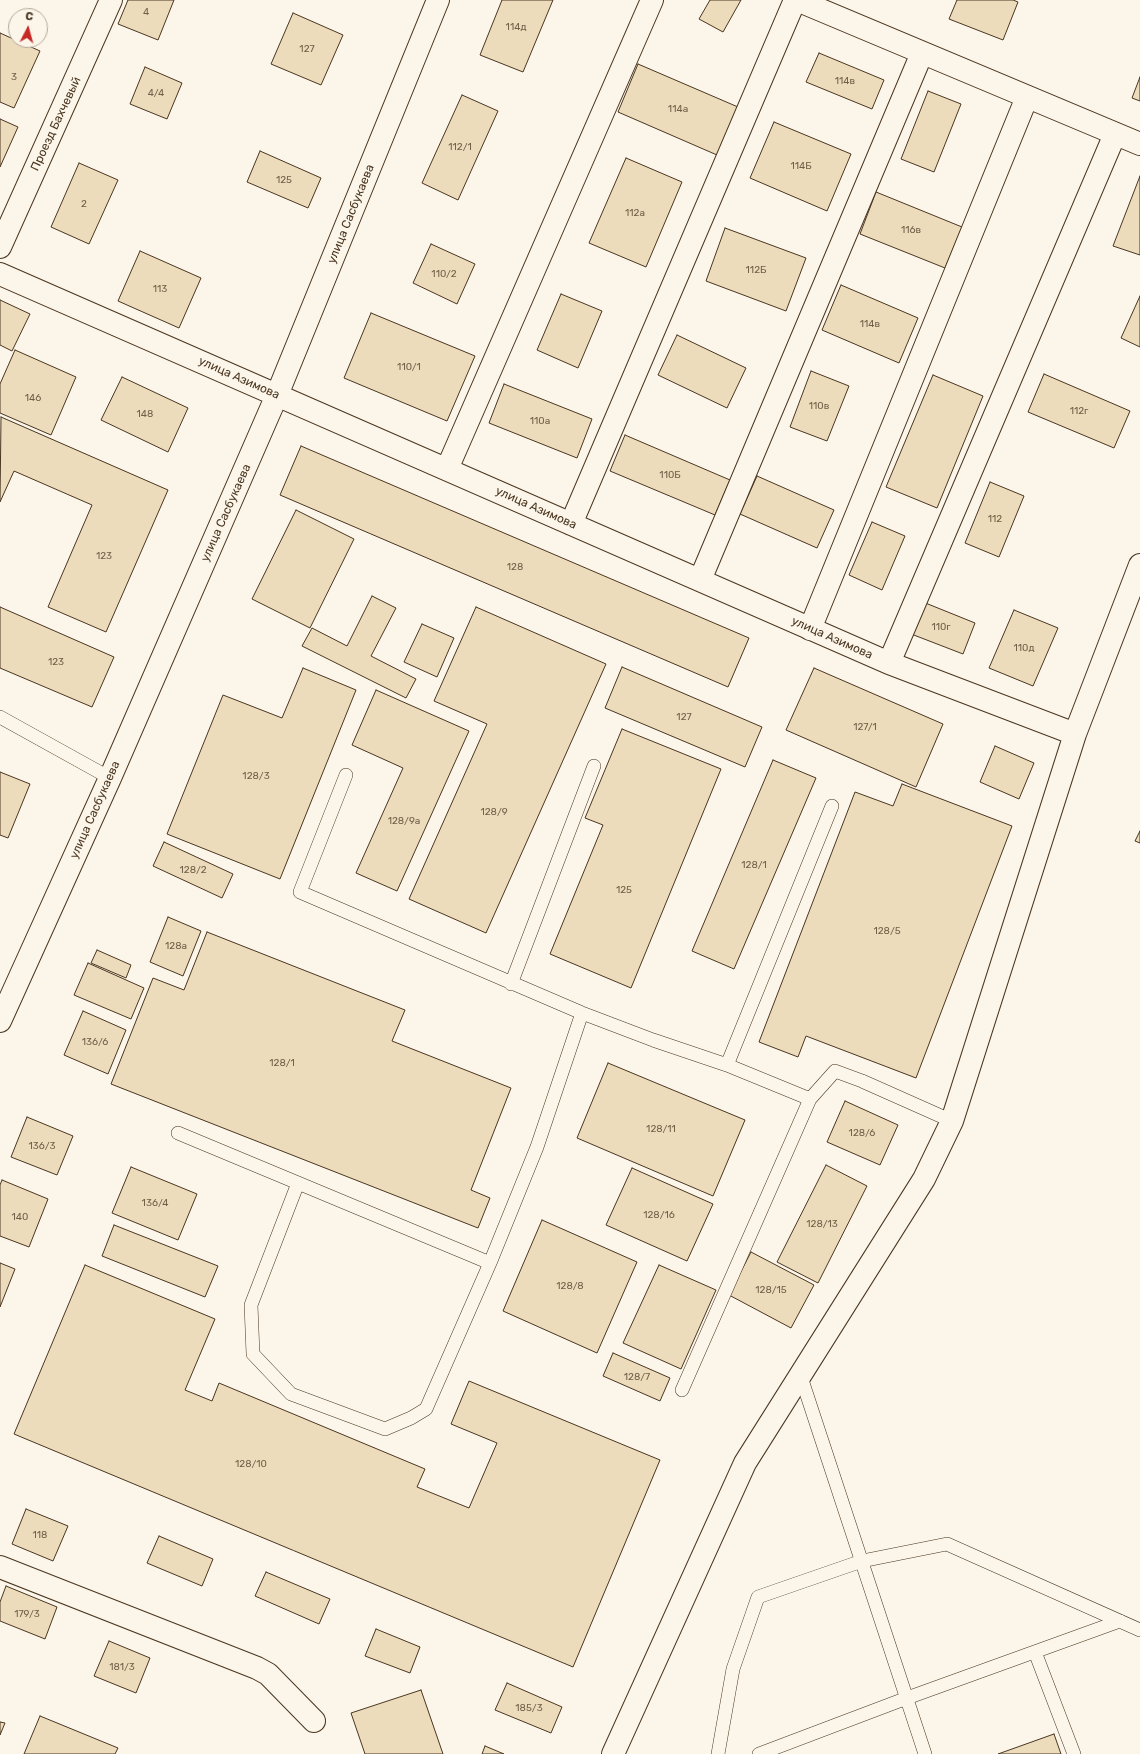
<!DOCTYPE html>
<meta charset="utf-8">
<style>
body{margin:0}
#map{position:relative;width:1140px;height:1754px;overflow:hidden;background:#fbf6e9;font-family:Rubik,sans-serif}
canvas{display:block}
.north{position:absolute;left:8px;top:8px;width:40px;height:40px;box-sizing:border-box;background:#fbf6e9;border:1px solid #b4a999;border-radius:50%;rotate:6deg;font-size:11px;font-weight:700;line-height:16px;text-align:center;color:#4a3520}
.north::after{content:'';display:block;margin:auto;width:14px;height:18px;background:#c62828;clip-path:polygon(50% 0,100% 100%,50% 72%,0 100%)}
</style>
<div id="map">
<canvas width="1140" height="1754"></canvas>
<div class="north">С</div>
</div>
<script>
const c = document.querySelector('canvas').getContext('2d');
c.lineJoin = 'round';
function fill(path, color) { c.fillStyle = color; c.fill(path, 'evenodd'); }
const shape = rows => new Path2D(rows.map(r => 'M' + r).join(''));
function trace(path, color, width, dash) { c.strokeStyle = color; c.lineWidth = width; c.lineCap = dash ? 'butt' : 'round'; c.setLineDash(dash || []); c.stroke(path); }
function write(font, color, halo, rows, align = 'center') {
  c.font = font + ' Rubik,sans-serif'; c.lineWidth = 3; c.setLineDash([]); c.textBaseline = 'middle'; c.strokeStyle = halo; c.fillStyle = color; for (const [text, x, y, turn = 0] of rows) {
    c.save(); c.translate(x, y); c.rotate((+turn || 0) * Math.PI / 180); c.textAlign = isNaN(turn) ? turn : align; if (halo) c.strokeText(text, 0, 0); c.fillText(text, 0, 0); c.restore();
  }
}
const building = shape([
 [128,0,174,0,158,40,118,24,128,0],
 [502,0,553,0,523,72,480,55,502,0],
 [710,0,741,0,723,32,699,19,710,0],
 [957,0,1013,0,1018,2,1003,40,949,19,957,0],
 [293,13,343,35,321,85,271,64,293,13],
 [0,33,40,51,14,108,0,102,0,33],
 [819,53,884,80,872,109,806,82,819,53],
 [638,64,738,107,717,155,618,112,638,64],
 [145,67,182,83,167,119,130,104,145,67],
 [1140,77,1140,101,1132,98,1140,77],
 [928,91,961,104,934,172,901,159,928,91],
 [462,95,498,111,458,200,422,183,462,95],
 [0,119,18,127,0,167,0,119],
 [774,122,851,154,827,211,750,178,774,122],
 [260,151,321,178,308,208,247,182,260,151],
 [626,158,682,182,646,267,589,243,626,158],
 [79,163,118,180,89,244,51,227,79,163],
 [1140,176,1140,255,1113,246,1140,176],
 [876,192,962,227,945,268,860,234,876,192],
 [725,228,806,258,786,311,706,281,725,228],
 [431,244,475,264,457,304,413,283,431,244],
 [140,251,201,278,179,328,118,301,140,251],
 [841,285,918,318,899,363,822,330,841,285],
 [561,294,602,311,578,368,537,350,561,294],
 [1140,296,1140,347,1121,338,1140,296],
 [0,300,30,314,12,351,0,345,0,300],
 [371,313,475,356,447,421,344,378,371,313],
 [677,335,746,368,727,408,658,375,677,335],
 [15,350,76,377,51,435,0,413,0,384,15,350],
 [811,371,849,386,827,441,790,427,811,371],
 [1044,374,1130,411,1114,448,1028,412,1044,374],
 [933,375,983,396,937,508,886,487,933,375],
 [122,377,188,408,168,452,101,420,122,377],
 [504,384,592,419,577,458,489,423,504,384],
 [1,417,168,490,106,632,48,607,92,505,14,471,0,502,1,417],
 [625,435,730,480,715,515,610,471,625,435],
 [301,446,749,638,728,687,280,495,301,446],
 [757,476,834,510,817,548,740,514,757,476],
 [990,482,1024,496,999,557,965,543,990,482],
 [296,510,354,539,310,628,252,599,296,510],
 [872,522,905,536,882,590,849,575,872,522],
 [372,596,396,608,371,656,416,679,406,698,302,646,312,628,347,646,372,596],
 [918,600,975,623,963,654,906,632,918,600],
 [0,607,114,657,92,707,0,668,0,607],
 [476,607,606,664,486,933,409,899,487,724,434,701,476,607],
 [1014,610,1058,628,1033,686,989,668,1014,610],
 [422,624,454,638,437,677,404,662,422,624],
 [622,667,762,727,745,767,605,708,622,667],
 [303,668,356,690,280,879,167,834,223,695,282,718,303,668],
 [814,668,943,724,916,787,786,730,814,668],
 [376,690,469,731,397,891,356,873,403,768,352,745,376,690],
 [622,729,721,769,631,988,550,954,603,825,585,818,622,729],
 [995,746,1034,763,1019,799,980,782,995,746],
 [773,760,816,778,734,969,692,951,773,760],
 [0,772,30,784,8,838,0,835,0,772],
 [902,784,1012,826,916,1078,806,1036,798,1057,759,1042,855,792,893,806,902,784],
 [1140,831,1140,843,1135,841,1140,831],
 [164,842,233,874,222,898,153,866,164,842],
 [168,917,201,931,183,976,150,962,168,917],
 [207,932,405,1010,392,1041,511,1088,471,1190,490,1198,478,1228,111,1084,153,978,184,990,207,932],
 [97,950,131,965,126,978,91,963,97,950],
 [88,963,144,988,131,1019,74,995,88,963],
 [83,1011,126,1030,108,1074,64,1055,83,1011],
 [608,1063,745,1120,713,1196,577,1138,608,1063],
 [845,1101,898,1125,880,1165,827,1142,845,1101],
 [27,1117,73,1136,57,1175,11,1157,27,1117],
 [826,1165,867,1186,818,1283,777,1262,826,1165],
 [131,1167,197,1194,178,1240,112,1213,131,1167],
 [632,1168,713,1204,687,1261,606,1225,632,1168],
 [2,1180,48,1199,29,1247,0,1236,0,1185,2,1180],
 [542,1220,637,1262,597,1353,503,1311,542,1220],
 [114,1225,218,1266,205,1297,102,1256,114,1225],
 [751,1252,814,1285,791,1328,729,1295,751,1252],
 [0,1263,15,1269,0,1307,0,1263],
 [85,1265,215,1319,185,1390,212,1401,219,1383,425,1469,417,1487,469,1508,497,1443,451,1424,469,1381,660,1460,573,1667,14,1434,85,1265],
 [659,1265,716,1290,681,1369,623,1343,659,1265],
 [613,1353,670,1378,660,1401,603,1376,613,1353],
 [26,1509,68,1526,53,1561,12,1544,26,1509],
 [159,1536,213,1559,202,1586,147,1563,159,1536],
 [266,1572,330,1599,319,1624,255,1596,266,1572],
 [6,1586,57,1607,45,1639,0,1621,0,1602,6,1586],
 [376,1629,420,1647,410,1673,365,1656,376,1629],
 [109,1641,150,1658,136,1693,94,1676,109,1641],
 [507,1683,562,1707,551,1733,495,1710,507,1683],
 [421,1690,443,1754,365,1754,351,1713,421,1690],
 [40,1716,118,1748,115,1754,24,1754,40,1716],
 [0,1722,5,1723,0,1735,0,1722],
 [1054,1734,1061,1754,998,1754,1054,1734],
 [485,1746,504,1754,482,1754,485,1746]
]);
fill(building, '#ecdcbc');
trace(building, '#4a3520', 1);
const service = shape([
 [0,717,110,778],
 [346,775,300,892,582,1013,653,1040,727,1065,810,1099,835,1071,862,1081,952,1121],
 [511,984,594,766],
 [727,1065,832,806],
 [178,1133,490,1263],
 [298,1183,251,1305,253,1354,291,1394,385,1429,411,1418,426,1409,490,1263,537,1147,582,1013],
 [800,1374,925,1754],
 [682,1390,810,1099],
 [1035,1652,1074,1754],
 [718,1754,733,1669,758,1597,862,1561,947,1544,1140,1630],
 [759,1754,907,1698,1120,1621]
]);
const minor = shape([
 [797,0,1140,144],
 [0,247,111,0],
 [0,274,889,663,1075,734],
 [447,469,652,0],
 [571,524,795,0],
 [700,580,922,53],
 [810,629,1027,97],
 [889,663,1115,134],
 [0,1021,110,778,277,395,438,0],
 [0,1567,257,1668,268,1674,314,1721],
 [613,1754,745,1463,924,1179,952,1121,1075,734,1140,565]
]);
trace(service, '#4a3520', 14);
trace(minor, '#4a3520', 24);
trace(service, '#fbf6e9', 13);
trace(minor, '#fbf6e9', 22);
write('10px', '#725f47', null, [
 ["4",146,12],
 ["114д",516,27],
 ["127",307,49],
 ["3",14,77],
 ["114в",845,81],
 ["4/4",156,93],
 ["114а",678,109],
 ["112/1",460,147],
 ["114Б",801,166],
 ["125",284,180],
 ["2",84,204],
 ["112а",635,213],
 ["116в",911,230],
 ["112Б",756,270],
 ["110/2",444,274],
 ["113",160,289],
 ["114в",870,324],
 ["110/1",409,367],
 ["146",33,398],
 ["110в",819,406],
 ["112г",1079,411],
 ["148",145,414],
 ["110а",540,421],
 ["110Б",670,475],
 ["112",995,519],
 ["123",104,556],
 ["128",515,567],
 ["110г",941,627],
 ["110д",1024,648],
 ["123",56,662],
 ["127",684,717],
 ["127/1",865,727],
 ["128/3",256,776],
 ["128/9",494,812],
 ["128/9а",404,821],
 ["128/1",754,865],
 ["128/2",193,870],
 ["125",624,890],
 ["128/5",887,931],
 ["128а",176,946],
 ["136/6",95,1042],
 ["128/1",282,1063],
 ["128/11",661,1129],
 ["128/6",862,1133],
 ["136/3",42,1146],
 ["136/4",155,1203],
 ["128/16",659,1215],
 ["140",20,1217],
 ["128/13",822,1224],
 ["128/8",570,1286],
 ["128/15",771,1290],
 ["128/7",637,1377],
 ["128/10",251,1464],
 ["118",40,1535],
 ["179/3",27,1614],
 ["181/3",122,1667],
 ["185/3",529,1708]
]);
write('12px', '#4a3520', '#fbf6e9', [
 ["Проезд Бахчевый",56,124,-65],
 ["улица Сасбукаева",351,214,-68],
 ["улица Азимова",239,378,24],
 ["улица Азимова",536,508,24],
 ["улица Сасбукаева",226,513,-66],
 ["улица Азимова",832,638,24],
 ["улица Сасбукаева",95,810,-66]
]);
</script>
